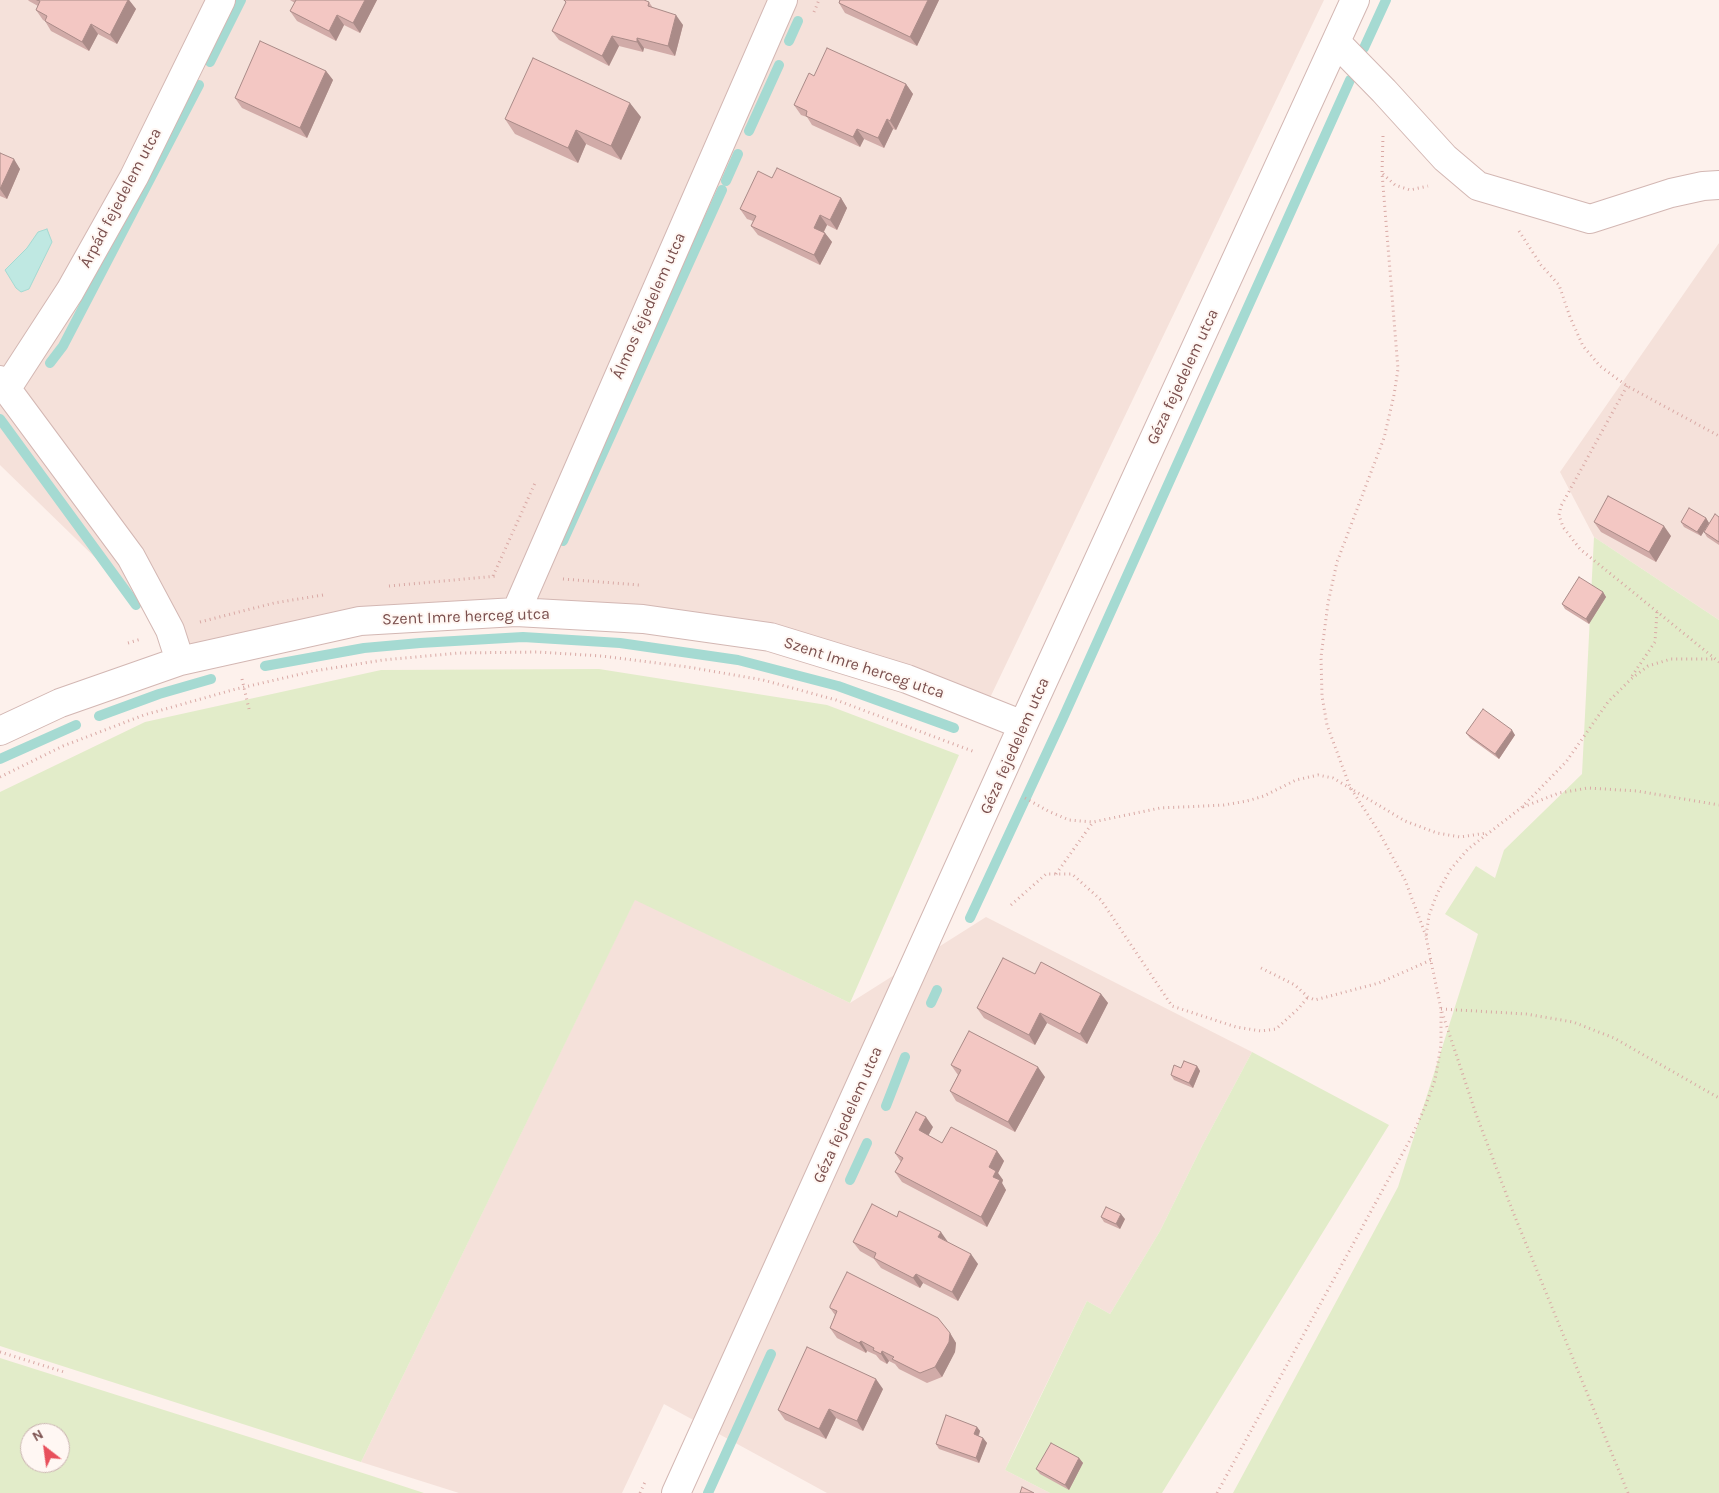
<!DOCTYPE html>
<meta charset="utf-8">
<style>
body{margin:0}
#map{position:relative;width:1719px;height:1493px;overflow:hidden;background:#fdf1ec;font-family:Karla,sans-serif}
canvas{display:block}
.north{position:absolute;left:20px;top:1423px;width:50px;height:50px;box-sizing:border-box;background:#fff7f3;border:1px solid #cab4b1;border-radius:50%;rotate:330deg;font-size:14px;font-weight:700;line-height:20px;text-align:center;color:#7a4f4d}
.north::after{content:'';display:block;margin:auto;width:18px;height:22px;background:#e8505c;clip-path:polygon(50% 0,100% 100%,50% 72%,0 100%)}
</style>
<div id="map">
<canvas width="1719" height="1493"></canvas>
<div class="north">N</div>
</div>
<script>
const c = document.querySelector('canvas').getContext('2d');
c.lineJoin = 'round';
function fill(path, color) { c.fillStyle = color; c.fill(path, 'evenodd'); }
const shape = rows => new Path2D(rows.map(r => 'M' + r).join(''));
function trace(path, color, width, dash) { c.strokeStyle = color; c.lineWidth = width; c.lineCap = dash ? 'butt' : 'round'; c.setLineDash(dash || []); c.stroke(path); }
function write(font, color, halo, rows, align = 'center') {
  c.font = font + ' Karla,sans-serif'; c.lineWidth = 4; c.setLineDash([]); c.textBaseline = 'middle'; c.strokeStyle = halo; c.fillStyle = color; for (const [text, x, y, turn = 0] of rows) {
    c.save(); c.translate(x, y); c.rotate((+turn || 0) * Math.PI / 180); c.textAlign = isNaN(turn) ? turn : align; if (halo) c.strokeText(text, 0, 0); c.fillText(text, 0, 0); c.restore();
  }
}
fill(shape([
 [0,0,1324,0,987,704,719,617,504,608,185,645,0,465],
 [1719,243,1719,620,1594,537,1560,472],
 [635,899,850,1003,986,917,1252,1052,1202,1146,1160,1231,1110,1314,1087,1301,1015,1448,1005,1470,1050,1493,827,1493,664,1404,622,1493,459,1493,361,1462]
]), '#f5e1da');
fill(shape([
 [1594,537,1719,620,1719,1493,1233,1493,1398,1187,1478,934,1445,914,1476,866,1495,878,1504,850,1582,774],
 [599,669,827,705,959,755,850,1003,635,900,361,1462,0,1346,0,792,145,722,381,670],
 [1252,1052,1389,1125,1162,1493,1050,1493,1005,1470,1087,1301,1110,1314,1160,1231,1202,1146],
 [0,1358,369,1475,424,1493,0,1493],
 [30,1433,60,1433,60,1463,30,1463]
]), '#e2ecc9');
const water = shape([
 [47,229,52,242,29,289,21,292,16,288,5,270,27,248,38,232,47,229]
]);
fill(water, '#bfe8e2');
trace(water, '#a5dad2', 1);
trace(shape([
 [789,41,798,21],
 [1364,48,1386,0],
 [210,62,241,0],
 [749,131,779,65],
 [726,181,738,154],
 [50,363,63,346,199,85],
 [0,419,136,605],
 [563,541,722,190],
 [265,666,364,648,420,643,523,637,620,643,738,660,838,686,954,728],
 [99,716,159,694,211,679],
 [0,759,76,725],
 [970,918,1063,718,1350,80],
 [931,1003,937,990],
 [886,1106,905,1057],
 [850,1180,867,1143],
 [708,1493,771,1354]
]), '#a5dad2', 10);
const minor = shape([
 [1336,42,1384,91,1445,158,1478,186,1590,219,1671,193,1703,186,1719,185],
 [0,380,131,557,170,630,180,661],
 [7,388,70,291,134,177,221,0],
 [516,612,783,0],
 [0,731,60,703,180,661,360,621,516,612,643,619,770,637,907,679,1023,725],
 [676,1493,1023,725,1355,0]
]);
trace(minor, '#d3b7b3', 30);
trace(shape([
 [814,12,819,0],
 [1383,136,1382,173,1398,369,1394,395,1384,438,1337,562,1328,603,1321,657,1322,696,1327,725,1350,787,1379,832,1405,880,1426,936],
 [1383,174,1395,185,1410,190,1428,186],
 [1519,231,1541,265,1559,285,1570,317,1583,346,1600,366,1627,386,1719,436],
 [1627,386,1561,506,1559,515,1563,527,1580,549,1719,662],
 [493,576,535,483],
 [563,579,639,585],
 [389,586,497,576],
 [200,622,274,603,323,595],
 [128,643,141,639],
 [1632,676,1655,642,1657,612],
 [242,679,249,709],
 [0,777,63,746,144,715,236,689,314,671,383,660,459,653,537,652,602,656,688,667,763,680,836,700,975,752],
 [1025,798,1048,811,1069,820,1093,822,1160,808,1224,805,1247,801,1264,796,1296,780,1318,775,1333,778,1405,821,1437,833,1460,837,1487,833],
 [1523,807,1559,793,1588,788,1637,791,1719,805],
 [1056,874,1093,822],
 [1011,905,1046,874,1072,874,1101,900,1172,1006,1236,1027,1261,1031,1276,1029,1299,1008,1308,997],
 [1261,968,1295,985,1308,997,1315,1000,1379,983,1431,960],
 [1441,1009,1526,1014,1573,1022,1614,1038,1719,1098],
 [0,1352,64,1372],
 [640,1493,645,1482],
 [1217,1493,1411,1138,1425,1107,1435,1080,1441,1045,1441,1012],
 [1628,1493,1513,1212,1476,1114,1441,1009,1426,937,1429,915,1437,894,1450,870,1468,849,1521,808,1566,762,1608,702,1631,679,1648,666,1671,659,1715,659]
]), '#d9a9a5', 3, [1, 4]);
trace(minor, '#fff', 28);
fill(shape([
 [28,0,129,0,136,9,117,44,98,34,89,51,51,31,45,21,43,20,36,10,38,6,29,1],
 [290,0,377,0,360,33,344,25,336,41,297,21,290,11,295,3],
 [564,0,649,2,653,8,683,25,675,56,644,48,643,52,619,46,609,66,559,40,552,31,566,3],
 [939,0,917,46,845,13,839,3],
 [326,71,333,80,307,138,242,108,235,98],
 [814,76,906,84,913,94,896,130,893,129,884,148,864,139,860,147,812,125,807,117,801,115,794,105],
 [641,117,621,160,586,144,578,163,515,134,505,119],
 [0,153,20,169,7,199,0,196],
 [772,178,841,198,847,208,837,230,827,225,824,232,832,242,820,265,758,235,751,226,753,221,747,219,740,209],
 [1719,517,1719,545,1707,537,1704,532],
 [1706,518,1709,523,1701,536,1684,527,1681,522],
 [1594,522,1671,536,1656,562,1601,532],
 [1603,592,1606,597,1589,624,1565,609,1562,604],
 [1466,733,1515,735,1499,759,1470,738],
 [1035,974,1101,994,1108,1003,1087,1044,1047,1023,1035,1045,984,1018,977,1008],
 [951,1065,1045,1077,1015,1132,956,1101,950,1091,958,1075],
 [1197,1066,1200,1071,1193,1088,1174,1080,1171,1075,1181,1068],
 [933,1127,928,1135,942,1143,997,1151,1004,1161,998,1173,1003,1180,1002,1183,1006,1190,987,1227,902,1182,895,1172,901,1162,895,1153],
 [1101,1217,1125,1219,1120,1229,1104,1222],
 [853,1242,948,1242,978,1264,958,1301,923,1283,920,1288,881,1268,874,1259,860,1251],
 [830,1308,950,1333,956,1343,955,1352,942,1377,927,1383,899,1369,895,1364,889,1361,887,1364,880,1360,876,1355,867,1351,866,1353,837,1338,830,1328,835,1315],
 [883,1389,863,1431,836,1418,826,1439,785,1420,778,1410],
 [977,1427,980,1431,979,1436,983,1438,987,1443,979,1463,939,1449,936,1444],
 [1079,1458,1083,1463,1069,1490,1040,1474,1036,1469]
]), '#d1aba8');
fill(shape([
 [128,0,129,0,136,9,117,44,110,35],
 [365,0,377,0,360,33,353,23],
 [928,0,939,0,917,46,910,37],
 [337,15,344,25,336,41,329,31],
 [676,15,683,25,675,56,668,46],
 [91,24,98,34,89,51,82,42],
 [612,36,619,46,609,66,602,56],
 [637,38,644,48,643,52,637,42],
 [326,71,333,80,307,138,300,128],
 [906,84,913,94,896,130,890,121],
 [630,103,641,117,621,160,611,146],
 [887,119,893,129,884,148,878,138],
 [857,129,864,139,860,147,853,137],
 [576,130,586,144,578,163,568,148],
 [14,159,20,169,7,199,0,189],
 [841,198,847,208,837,230,830,220],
 [820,215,827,225,821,237,814,228],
 [825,233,832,242,820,265,814,255],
 [1706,518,1709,523,1701,536,1697,532],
 [1664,526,1671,536,1656,562,1649,552],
 [1603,592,1606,597,1589,624,1586,619],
 [1512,730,1515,735,1499,759,1495,754],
 [1101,994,1108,1003,1087,1044,1080,1034],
 [1040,1013,1047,1023,1035,1045,1029,1035],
 [1197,1066,1200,1071,1193,1088,1189,1083],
 [1038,1067,1045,1077,1015,1132,1008,1122],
 [926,1117,933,1127,926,1140,919,1130],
 [997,1151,1004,1161,998,1173,1003,1180,1002,1183,1006,1190,987,1227,981,1217,993,1177,989,1167],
 [1121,1214,1125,1219,1120,1229,1116,1224],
 [941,1232,948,1242,938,1237],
 [971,1254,978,1264,958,1301,952,1292],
 [916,1274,923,1283,920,1288,913,1278],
 [950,1333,956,1343,955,1352,942,1377,935,1367],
 [861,1341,867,1351,866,1353,859,1343],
 [882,1351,889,1361,887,1364,881,1354],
 [876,1379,883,1389,863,1431,857,1421],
 [829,1409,836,1418,826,1439,819,1429],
 [977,1427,980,1431,977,1439,974,1434],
 [983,1438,987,1443,979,1463,976,1458],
 [1079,1458,1083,1463,1069,1490,1065,1485]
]), '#aa8b88');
const building = shape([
 [37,0,128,0,110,35,91,24,82,42,45,21,47,16,36,10,40,1,37,0],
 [296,0,365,0,353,23,337,15,329,31,290,11,296,0],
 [564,0,644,0,649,2,648,6,676,15,668,46,637,38,637,42,612,36,602,56,552,31,566,2,564,0],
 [840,0,928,0,910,37,839,3,840,0],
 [260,41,326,71,300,128,235,98,260,41],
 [827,48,906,84,890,121,887,119,878,138,857,129,853,137,806,116,807,111,794,105,809,73,814,76,827,48],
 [533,58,630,103,611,146,576,130,568,148,505,119,533,58],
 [0,153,14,159,0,189,0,153],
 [777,168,841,198,830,220,820,215,814,228,825,233,814,255,751,226,756,216,740,209,758,171,772,178,777,168],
 [1608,496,1664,526,1649,552,1594,522,1608,496],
 [1689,508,1706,518,1697,532,1681,522,1689,508],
 [1715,514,1719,517,1719,542,1704,532,1715,514],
 [1579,577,1603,592,1586,619,1562,604,1579,577],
 [1483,709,1512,730,1495,754,1466,733,1483,709],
 [1003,958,1035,974,1041,962,1101,994,1080,1034,1040,1013,1029,1035,977,1008,1003,958],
 [969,1031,1038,1067,1008,1122,950,1091,961,1070,951,1065,969,1031],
 [1184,1061,1197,1066,1189,1083,1171,1075,1174,1065,1181,1068,1184,1061],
 [916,1112,926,1117,919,1130,942,1143,951,1127,997,1151,989,1167,996,1171,993,1177,1000,1180,981,1217,895,1172,903,1158,895,1153,916,1112],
 [872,1204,897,1217,899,1211,941,1232,938,1237,971,1254,952,1292,916,1274,913,1278,874,1258,876,1253,853,1242,872,1204],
 [1106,1207,1121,1214,1116,1224,1101,1217,1106,1207],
 [847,1272,938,1318,950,1333,949,1342,935,1367,920,1373,892,1359,894,1357,882,1351,881,1354,873,1350,874,1348,861,1341,859,1343,830,1328,837,1311,830,1308,830,1306,847,1272],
 [807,1347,876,1379,857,1421,829,1409,819,1429,778,1410,807,1347],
 [946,1415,977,1427,974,1434,983,1438,976,1458,936,1444,946,1415],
 [1051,1443,1079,1458,1065,1485,1036,1469,1051,1443],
 [1022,1487,1034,1493,1020,1493,1022,1487]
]);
fill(building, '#f3c7c3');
trace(building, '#aa8b88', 1);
write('16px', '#7a4f4d', '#fff7f3', [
 ["Árpád fejedelem utca",121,198,-62],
 ["Álmos fejedelem utca",649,306,-66],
 ["Géza fejedelem utca",1183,377,-65],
 ["Szent Imre herceg utca",466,617,-2],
 ["Szent Imre herceg utca",864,668,18],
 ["Géza fejedelem utca",1015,746,-66],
 ["Géza fejedelem utca",848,1115,-66]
]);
</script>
